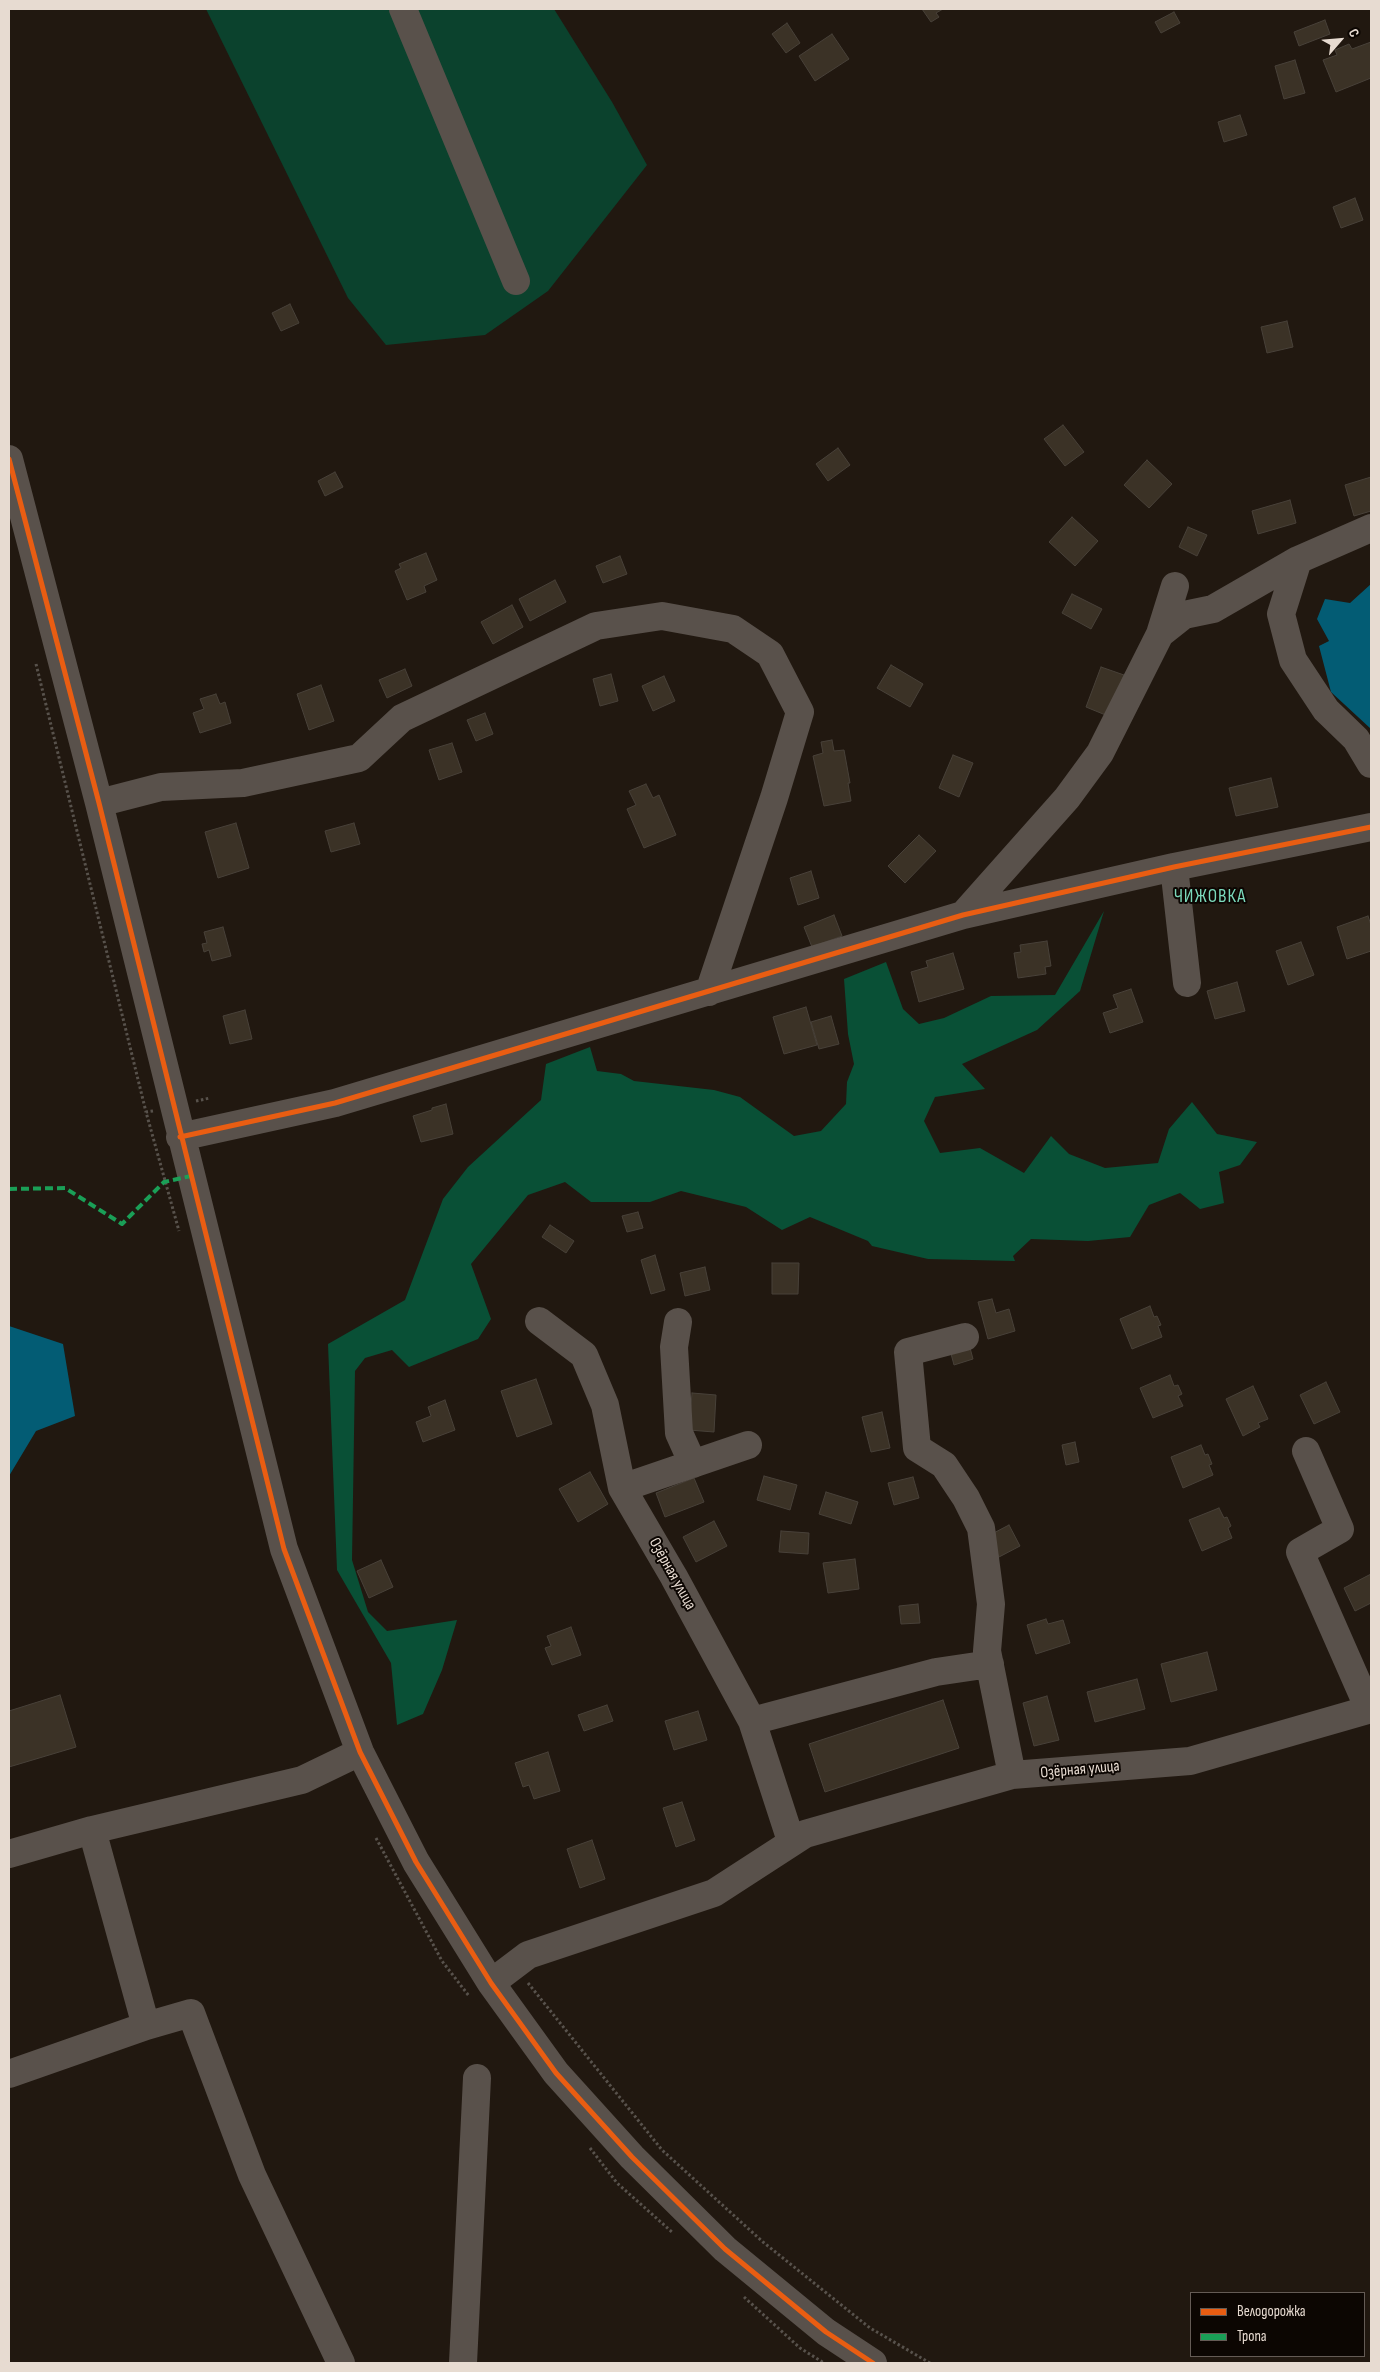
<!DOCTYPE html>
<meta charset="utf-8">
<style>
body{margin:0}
#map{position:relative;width:1380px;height:2372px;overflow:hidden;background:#211810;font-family:"Sofia Sans Condensed",sans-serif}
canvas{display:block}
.frame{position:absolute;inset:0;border:10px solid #e7dbd1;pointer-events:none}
.legend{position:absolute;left:1190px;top:2292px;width:175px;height:65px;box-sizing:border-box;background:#0c0602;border:1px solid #645b55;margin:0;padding:6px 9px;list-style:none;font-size:15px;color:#e7dbd1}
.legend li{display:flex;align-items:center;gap:10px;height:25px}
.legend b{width:25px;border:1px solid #645b55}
.north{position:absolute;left:1315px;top:15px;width:50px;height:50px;-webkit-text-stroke:4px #0c0602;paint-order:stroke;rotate:63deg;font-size:14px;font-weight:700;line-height:20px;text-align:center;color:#e7dbd1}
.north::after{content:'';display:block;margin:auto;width:18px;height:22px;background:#e7dbd1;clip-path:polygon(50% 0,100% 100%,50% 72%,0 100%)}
</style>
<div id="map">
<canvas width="1380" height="2372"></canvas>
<div class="frame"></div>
<ul class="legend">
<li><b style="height:6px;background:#e95d12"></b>Велодорожка</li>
<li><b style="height:6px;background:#1a9f57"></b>Тропа</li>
</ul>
<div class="north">С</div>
</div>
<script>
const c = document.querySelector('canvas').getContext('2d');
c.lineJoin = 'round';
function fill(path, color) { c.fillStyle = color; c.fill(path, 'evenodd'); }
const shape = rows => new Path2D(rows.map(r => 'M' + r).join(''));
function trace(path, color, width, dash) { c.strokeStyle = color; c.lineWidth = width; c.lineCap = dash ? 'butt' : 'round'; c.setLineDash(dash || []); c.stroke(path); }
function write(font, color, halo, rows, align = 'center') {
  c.font = font + ' "Sofia Sans Condensed",sans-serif'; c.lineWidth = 4; c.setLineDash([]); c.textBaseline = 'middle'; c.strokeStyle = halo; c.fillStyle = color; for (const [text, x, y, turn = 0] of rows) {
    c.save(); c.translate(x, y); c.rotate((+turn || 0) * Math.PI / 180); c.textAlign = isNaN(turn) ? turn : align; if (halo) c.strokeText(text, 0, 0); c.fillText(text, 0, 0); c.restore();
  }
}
fill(shape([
 [206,9,554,9,612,102,647,165,548,291,485,335,386,345,348,298]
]), '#0b422d');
fill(shape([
 [1104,911,1080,991,1037,1030,962,1064,985,1089,935,1097,924,1121,940,1153,980,1148,1024,1173,1051,1136,1069,1154,1105,1168,1158,1163,1169,1129,1192,1102,1217,1134,1257,1142,1240,1165,1219,1172,1224,1203,1200,1209,1180,1193,1149,1205,1130,1237,1088,1241,1031,1239,1013,1256,1015,1261,928,1259,872,1246,868,1241,810,1217,782,1230,746,1207,681,1191,650,1202,591,1202,565,1182,528,1195,471,1264,491,1319,478,1339,409,1367,392,1350,365,1358,355,1371,352,1560,368,1612,387,1631,457,1620,442,1670,423,1714,397,1725,391,1663,337,1570,328,1344,405,1300,443,1199,468,1167,541,1100,546,1064,590,1047,597,1071,621,1074,634,1081,714,1090,740,1097,794,1136,821,1131,846,1104,847,1082,854,1064,848,1034,844,979,886,962,903,1009,919,1024,944,1018,991,996,1055,995]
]), '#095036');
fill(shape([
 [1371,584,1371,729,1331,692,1319,646,1329,641,1317,619,1325,599,1350,603],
 [9,1326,63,1344,75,1416,36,1431,9,1476]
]), '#035c74');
const building = shape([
 [922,9,943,9,936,13,939,17,931,22,922,9],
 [1174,12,1180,23,1161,33,1155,22,1174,12],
 [1325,20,1330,34,1299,46,1294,32,1325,20],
 [787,23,800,43,786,53,772,34,787,23],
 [832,34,849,59,815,81,799,56,832,34],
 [1371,42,1371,78,1336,92,1323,60,1337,55,1335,50,1349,44,1352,49,1371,42],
 [1295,60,1305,93,1284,99,1275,66,1295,60],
 [1240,115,1247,135,1224,142,1218,122,1240,115],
 [1355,198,1363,220,1341,228,1333,207,1355,198],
 [290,304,299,323,281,331,272,313,290,304],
 [1287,321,1293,347,1267,353,1261,327,1287,321],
 [1063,425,1084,452,1065,466,1044,439,1063,425],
 [838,448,850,465,828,481,816,464,838,448],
 [1147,460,1172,484,1149,508,1124,485,1147,460],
 [335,472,343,487,325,496,318,481,335,472],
 [1371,477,1371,511,1354,516,1345,485,1371,477],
 [1290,500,1296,523,1258,534,1252,511,1290,500],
 [1072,517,1098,541,1075,566,1049,542,1072,517],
 [1188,527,1207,535,1197,556,1179,547,1188,527],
 [426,553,437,580,424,586,426,592,407,600,395,571,401,568,399,564,426,553],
 [620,556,627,574,603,583,596,566,620,556],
 [555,580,566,602,530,621,519,599,555,580],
 [1072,594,1102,609,1091,629,1062,613,1072,594],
 [512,605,523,627,493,644,481,622,512,605],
 [891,665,923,684,910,707,877,688,891,665],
 [1101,667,1124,675,1108,716,1086,707,1101,667],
 [405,669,412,686,387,698,379,680,405,669],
 [611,674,618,701,600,706,593,679,611,674],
 [664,676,675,701,653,711,642,686,664,676],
 [321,685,334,721,309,730,297,694,321,685],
 [216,694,220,704,225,702,231,723,200,733,193,713,204,709,200,699,216,694],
 [485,713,493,734,476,741,467,720,485,713],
 [832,740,834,751,844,750,850,783,848,783,851,801,824,806,813,756,823,753,821,742,832,740],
 [452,743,462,772,439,780,429,750,452,743],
 [953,755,973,763,959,797,939,788,953,755],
 [1271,778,1278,807,1236,816,1229,788,1271,778],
 [646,784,653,798,659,795,676,835,644,848,627,809,636,805,629,791,646,784],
 [236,823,249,868,218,878,205,832,236,823],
 [354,823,360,844,331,852,325,831,354,823],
 [919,835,936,851,905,883,888,866,919,835],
 [811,871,819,898,798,905,790,878,811,871],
 [834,915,842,936,812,947,804,927,834,915],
 [1368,916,1371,925,1371,951,1347,959,1337,927,1368,916],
 [223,927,231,956,212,961,209,950,204,952,202,944,207,943,204,932,223,927],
 [1047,941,1051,966,1045,967,1046,974,1018,978,1014,953,1021,952,1020,945,1047,941],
 [1301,942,1314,975,1288,985,1276,951,1301,942],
 [953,953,964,989,919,1002,911,972,928,967,926,961,953,953],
 [1237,982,1245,1011,1215,1019,1207,991,1237,982],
 [1131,989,1143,1022,1110,1033,1103,1013,1118,1008,1113,995,1131,989],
 [806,1007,817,1045,784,1054,773,1017,806,1007],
 [245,1010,252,1039,230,1044,223,1016,245,1010],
 [831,1016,839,1044,819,1049,811,1022,831,1016],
 [446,1104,453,1134,421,1142,413,1116,432,1110,432,1108,446,1104],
 [638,1212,643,1228,627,1232,622,1216,638,1212],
 [550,1225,574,1241,566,1253,542,1237,550,1225],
 [655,1255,665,1290,651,1294,641,1260,655,1255],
 [772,1263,799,1263,798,1294,772,1294,772,1263],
 [705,1267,710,1290,685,1296,680,1273,705,1267],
 [992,1299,996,1313,1009,1309,1015,1331,988,1339,978,1302,992,1299],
 [1150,1306,1154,1317,1157,1316,1161,1325,1158,1326,1162,1337,1132,1349,1120,1319,1150,1306],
 [969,1344,973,1359,954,1365,950,1350,969,1344],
 [1170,1375,1174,1386,1178,1385,1182,1394,1178,1396,1183,1406,1153,1418,1140,1388,1170,1375],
 [536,1379,552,1424,517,1437,501,1391,536,1379],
 [1326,1382,1340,1412,1314,1424,1300,1395,1326,1382],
 [1253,1386,1268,1419,1258,1423,1260,1427,1243,1436,1226,1399,1253,1386],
 [692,1393,716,1395,714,1432,689,1430,692,1393],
 [445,1400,455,1430,423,1442,416,1422,431,1416,428,1407,445,1400],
 [882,1412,890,1448,871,1452,862,1417,882,1412],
 [1075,1442,1079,1462,1066,1465,1062,1445,1075,1442],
 [1201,1445,1205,1455,1208,1454,1212,1464,1209,1465,1213,1475,1183,1488,1171,1457,1201,1445],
 [590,1472,608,1504,578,1522,559,1489,590,1472],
 [764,1476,797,1485,790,1510,757,1500,764,1476],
 [913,1477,919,1498,894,1505,888,1483,913,1477],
 [694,1478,704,1502,665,1517,656,1493,694,1478],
 [826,1492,858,1502,851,1524,819,1514,826,1492],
 [1219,1508,1224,1518,1227,1517,1231,1526,1228,1528,1232,1538,1202,1551,1189,1520,1219,1508],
 [714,1521,727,1546,696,1562,683,1537,714,1521],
 [1009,1525,1020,1546,999,1557,988,1536,1009,1525],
 [781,1531,809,1533,808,1554,779,1552,781,1531],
 [855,1559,859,1589,828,1593,823,1563,855,1559],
 [381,1560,393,1587,369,1598,357,1571,381,1560],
 [1371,1574,1371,1603,1355,1611,1344,1588,1371,1574],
 [918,1604,920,1623,901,1624,899,1606,918,1604],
 [1046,1619,1048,1624,1063,1620,1070,1643,1036,1654,1027,1625,1046,1619],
 [571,1627,581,1655,552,1665,545,1648,551,1646,547,1636,571,1627],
 [1207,1652,1217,1690,1171,1702,1161,1664,1207,1652],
 [1137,1679,1145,1709,1095,1722,1087,1692,1137,1679],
 [60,1695,76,1747,9,1767,9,1711,60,1695],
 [1047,1696,1059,1740,1034,1746,1023,1703,1047,1696],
 [943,1700,959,1748,825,1792,809,1744,943,1700],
 [607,1705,613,1721,584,1731,578,1715,607,1705],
 [698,1711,707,1740,674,1750,665,1721,698,1711],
 [548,1752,560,1791,534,1799,529,1785,523,1787,515,1763,548,1752],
 [682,1802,695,1840,676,1847,663,1808,682,1802],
 [592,1840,605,1879,580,1888,567,1849,592,1840]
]);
fill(building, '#3b3226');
trace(building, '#484139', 1);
trace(shape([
 [36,664,146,1112],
 [196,1101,210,1098],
 [153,1111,146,1112,179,1231],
 [376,1838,442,1961,469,1996],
 [528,1983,662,2150,763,2242,870,2328,930,2363],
 [590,2148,617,2183,672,2232],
 [744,2297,800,2348,824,2363]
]), '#58524c', 3, [2.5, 2.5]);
trace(shape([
 [403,9,516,281],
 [9,459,99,803,284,1549,360,1752,416,1862,491,1983,556,2073,632,2157,725,2249,826,2332,873,2363],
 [1298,560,1281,614,1293,660,1326,710,1356,739,1371,764],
 [1160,634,1184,615,1213,609,1298,560,1371,528],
 [99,803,161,787,243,783,359,758,402,718,596,626,662,616,733,629,770,654,800,712,774,798,709,992],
 [1174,867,1187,983],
 [963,915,1067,798,1100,753,1160,634,1175,586],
 [180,1137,335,1103,963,915,1174,867,1371,827],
 [539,1321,584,1355,605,1405,622,1488,674,1577,752,1721,791,1841],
 [678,1322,674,1347,679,1433,693,1464],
 [965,1337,908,1352,917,1448,944,1465,966,1498,981,1528,991,1604,987,1651,1012,1775],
 [1306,1451,1340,1529,1300,1552,1369,1709],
 [622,1488,748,1445],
 [752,1721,936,1672,990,1664],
 [9,1854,92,1830,302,1780,360,1752],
 [491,1983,528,1955,714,1893,805,1834,1012,1775,1190,1761,1371,1709],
 [146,2026,191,2013,252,2175,341,2363],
 [9,2074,146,2026,92,1830],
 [463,2363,477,2078]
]), '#59514b', 28);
trace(shape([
 [9,1189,65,1188,122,1224,164,1182,191,1176]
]), '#1a9f57', 4, [8, 4]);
trace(shape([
 [9,459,99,803,284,1549,360,1752,416,1862,491,1983,556,2073,632,2157,725,2249,826,2332,873,2363],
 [180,1137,335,1103,963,915,1174,867,1371,827]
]), '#e95d12', 5);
write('16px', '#e7dbd1', '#0c0602', [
 ["Озёрная улица",672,1574,61],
 ["Озёрная улица",1080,1770,-5]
]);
c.letterSpacing = '1px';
write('19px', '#7bd9bb', '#0c0602', [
 ["ЧИЖОВКА",1210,897]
]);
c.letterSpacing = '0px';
</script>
